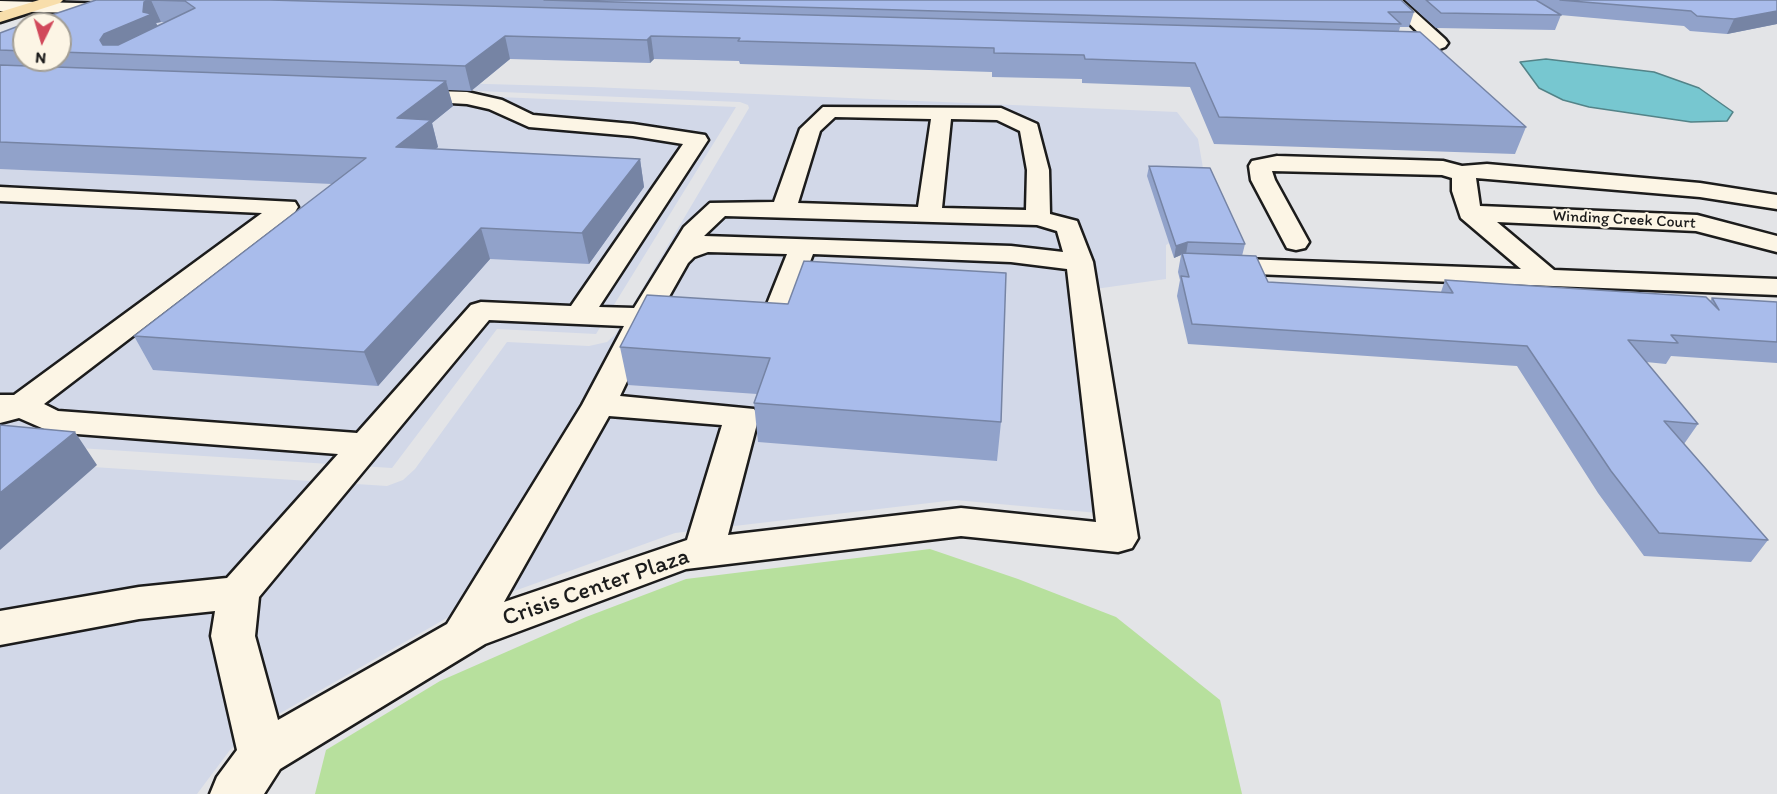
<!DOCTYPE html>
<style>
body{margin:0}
#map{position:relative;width:1777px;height:794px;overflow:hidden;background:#e3e4e7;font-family:Itim,sans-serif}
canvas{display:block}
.north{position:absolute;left:12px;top:12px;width:60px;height:60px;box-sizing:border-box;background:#fcf5e5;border:2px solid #a29e95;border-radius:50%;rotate:185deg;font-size:16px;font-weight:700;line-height:24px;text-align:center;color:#1c1c1c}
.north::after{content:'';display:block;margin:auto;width:21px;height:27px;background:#d1495b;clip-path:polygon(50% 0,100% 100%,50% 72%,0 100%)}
</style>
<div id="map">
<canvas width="1777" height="794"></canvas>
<div class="north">N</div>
</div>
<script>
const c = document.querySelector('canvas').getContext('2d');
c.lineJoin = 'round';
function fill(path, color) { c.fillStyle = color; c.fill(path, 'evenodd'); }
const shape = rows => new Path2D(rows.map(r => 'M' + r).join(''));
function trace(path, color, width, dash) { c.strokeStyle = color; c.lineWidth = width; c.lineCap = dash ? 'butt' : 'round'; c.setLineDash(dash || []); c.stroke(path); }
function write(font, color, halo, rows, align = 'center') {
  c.font = font + ' Itim,sans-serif'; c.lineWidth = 4.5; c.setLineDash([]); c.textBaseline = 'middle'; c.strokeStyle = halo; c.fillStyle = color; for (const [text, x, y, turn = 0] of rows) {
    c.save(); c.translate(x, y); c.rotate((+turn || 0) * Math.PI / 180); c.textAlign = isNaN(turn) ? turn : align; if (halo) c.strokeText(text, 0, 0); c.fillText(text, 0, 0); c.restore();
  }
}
fill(shape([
 [52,12,254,18,139,74,591,87,1177,112,1198,139,1204,174,1190,230,1166,245,1166,279,1095,289,1109,514,955,500,675,533,459,611,256,727,230,750,197,794,0,794,0,461,387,486,403,480,415,469,507,342,589,346,607,342,615,335,749,108,748,105,740,102,0,71,0,32],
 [24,24,60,24,60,60,24,60],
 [0,76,736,107,596,334,497,329,392,468,0,443]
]), '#d2d8e8');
fill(shape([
 [930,549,1018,579,1116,617,1220,700,1242,794,315,794,326,750,440,681,586,617,686,579]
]), '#b7e09d');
const water = shape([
 [1546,59,1654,72,1699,88,1733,112,1727,121,1691,122,1589,107,1563,100,1539,88,1520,62,1546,59]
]);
fill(water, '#77c7d0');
trace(water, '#538388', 1.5);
const minor = shape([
 [1385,0,1402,0,1445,39,1448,43,1445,47,1429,53,1384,51,1381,47,1384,43,1390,42,1428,42,1385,0],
 [0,1,115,4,123,9,115,14,0,11,0,1],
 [405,90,467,92,502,100,533,115,633,124,705,135,708,140,599,307,634,308,684,227,710,203,774,202,800,129,823,107,1001,108,1037,124,1049,170,1050,214,1077,221,1093,262,1138,538,1132,548,1118,552,961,536,686,569,485,644,280,769,264,794,210,794,217,777,237,750,211,636,215,611,139,619,0,645,0,611,139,587,227,578,338,454,51,432,19,418,0,423,0,395,14,395,262,213,0,201,0,187,295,202,298,207,295,212,44,404,58,411,357,433,471,305,481,302,571,306,683,144,633,136,529,127,489,109,467,104,398,100,395,96,398,92,405,90],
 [835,117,931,119,918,207,798,203,820,131,835,117],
 [951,119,997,120,1020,131,1027,170,1026,210,942,208,951,119],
 [725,216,1037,225,1057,231,1063,252,1011,246,704,236,725,216],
 [708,252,787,254,763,314,739,316,734,322,739,328,749,331,774,332,784,329,813,254,1011,262,1067,269,1096,522,961,508,728,535,759,416,754,409,620,396,653,327,679,328,689,325,694,319,689,313,662,309,688,263,694,257,708,252],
 [489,320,624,326,582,405,447,624,278,720,255,636,259,597,489,320],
 [609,416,722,425,687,540,504,602,609,416],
 [1277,156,1443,161,1462,166,1487,164,1700,183,1777,195,1777,209,1700,197,1476,178,1480,206,1697,215,1777,236,1777,252,1696,231,1497,222,1554,270,1777,279,1777,295,1205,272,1201,266,1205,260,1215,258,1521,269,1461,218,1452,191,1452,178,1442,175,1272,171,1275,180,1309,242,1305,248,1296,250,1287,248,1251,180,1249,166,1252,161,1277,156]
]);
const major = shape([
 [39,0,63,0,60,3,0,22,0,12,39,0]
]);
trace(minor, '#1c1c1c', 5);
trace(major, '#1c1c1c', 5);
fill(minor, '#fcf5e5');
fill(major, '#f8deab');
fill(shape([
 [96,0,1401,0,1414,12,1409,27,1400,27,1399,31,1526,127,1515,154,1214,144,1190,87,1082,83,1082,79,992,77,992,72,740,64,739,61,654,59,650,63,510,59,471,91,448,90,453,106,432,123,438,147,435,149,640,159,644,187,589,264,490,259,378,386,153,370,134,336,332,184,0,169,0,33,24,24,24,60,60,60,60,24],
 [161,22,166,22,158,26,156,23],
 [1405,0,1777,0,1777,24,1727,34,1690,31,1684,26,1560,15,1561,15,1555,30,1436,28],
 [1149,166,1245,244,1242,256,1268,282,1441,292,1445,280,1710,301,1712,298,1777,302,1777,363,1671,356,1666,364,1646,362,1698,424,1684,444,1768,540,1751,562,1644,556,1598,493,1517,366,1188,344,1177,296,1180,280,1178,272,1181,255,1174,258,1147,176],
 [647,295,1001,422,997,461,758,442,754,403,757,394,628,385,620,347]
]), '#91a2ca');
fill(shape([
 [151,0,161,22,156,23,162,36,106,54,100,40,104,34,143,12,144,2],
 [1777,11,1777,24,1727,34,1734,19],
 [505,36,510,59,471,91,465,66],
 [651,36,654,59,650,63,647,40],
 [446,81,453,106,432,123,438,147,405,175,396,147,397,118],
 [640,159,644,187,589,264,582,233],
 [481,228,490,259,378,386,364,352],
 [1188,242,1186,254,1182,253,1181,255,1174,258,1176,246],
 [75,432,97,465,0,550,0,493]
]), '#7684a4');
const building = shape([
 [96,0,270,0,1420,32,1526,127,1219,117,1195,63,1085,59,1084,55,994,53,994,48,738,41,740,38,651,36,647,40,505,36,465,66,60,52,60,24,25,24,96,0],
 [151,0,185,1,195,8,118,45,103,45,100,40,104,34,152,14,143,12,144,2,151,0],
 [544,0,1401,0,1414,12,1388,12,1401,24,544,0],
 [1426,0,1536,0,1561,15,1441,13,1426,0],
 [1560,0,1777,0,1777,11,1734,19,1697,16,1691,11,1560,0],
 [24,24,24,51,0,50,0,33,24,24],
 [0,65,446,81,397,118,431,120,396,147,640,159,582,233,481,228,364,352,134,336,366,158,0,142,0,65],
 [1149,166,1210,168,1245,244,1188,242,1176,246,1149,166],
 [1182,253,1256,256,1268,282,1453,293,1445,280,1503,284,1706,297,1719,310,1712,298,1777,302,1777,342,1671,335,1678,343,1628,340,1698,424,1664,421,1768,540,1659,533,1611,471,1527,346,1192,324,1181,276,1189,277,1182,253],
 [804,261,1006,273,1001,422,754,403,770,358,620,347,647,295,788,304,804,261],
 [0,425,75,432,0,493,0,425]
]);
fill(building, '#a9bceb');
trace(building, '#7684a4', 1.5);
write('16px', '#1c1c1c', '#fcf5e5', [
 ["Winding Creek Court",1624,220,3]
]);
write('24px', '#1c1c1c', '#fcf5e5', [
 ["Crisis Center Plaza",596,588,-19]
]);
</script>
